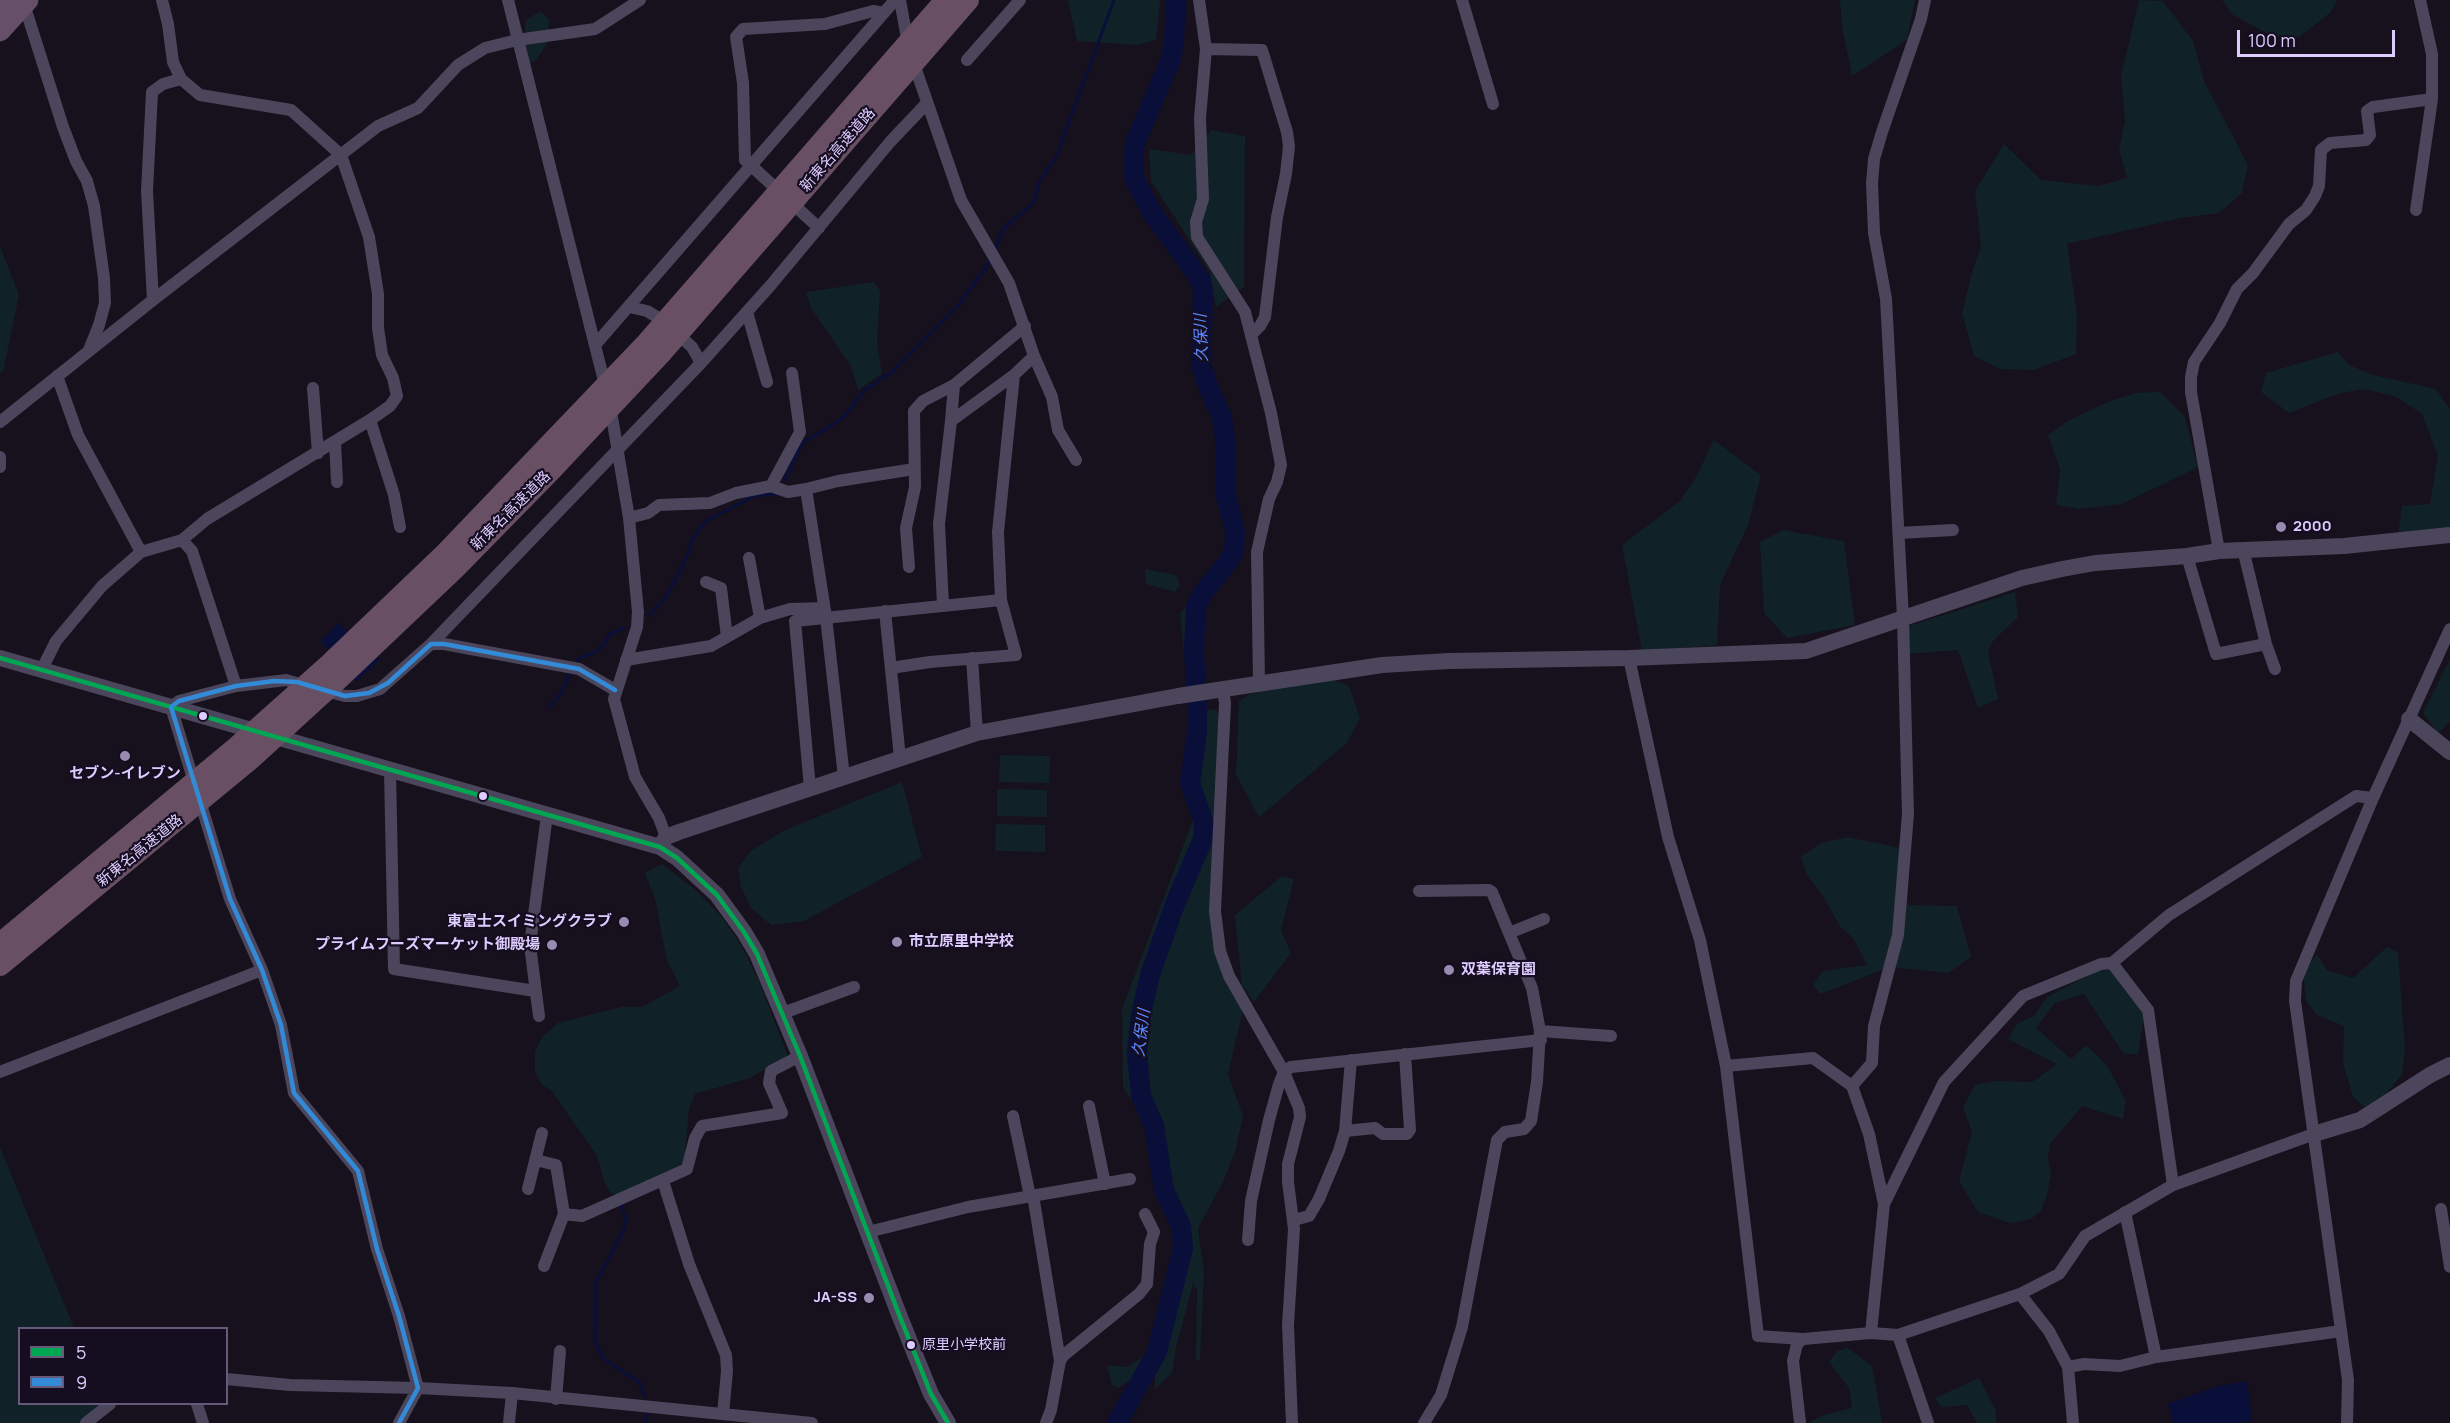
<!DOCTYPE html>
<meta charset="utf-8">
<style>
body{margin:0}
#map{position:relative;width:2450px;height:1423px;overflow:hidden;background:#16111c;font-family:Manrope,sans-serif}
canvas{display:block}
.legend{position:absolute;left:18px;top:1327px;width:210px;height:78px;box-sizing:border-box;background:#150d20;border:2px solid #665979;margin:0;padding:8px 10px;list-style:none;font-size:18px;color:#dfccff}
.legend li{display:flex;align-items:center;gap:12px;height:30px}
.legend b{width:30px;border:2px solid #665979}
.scale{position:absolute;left:2237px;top:30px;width:158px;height:27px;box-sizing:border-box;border:3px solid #dfccff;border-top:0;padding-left:8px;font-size:18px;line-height:21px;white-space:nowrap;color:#dfccff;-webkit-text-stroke:4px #150d20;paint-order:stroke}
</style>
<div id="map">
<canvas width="2450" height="1423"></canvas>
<ul class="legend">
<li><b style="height:8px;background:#00a651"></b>5</li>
<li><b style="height:8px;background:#338bd7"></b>9</li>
</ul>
<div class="scale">100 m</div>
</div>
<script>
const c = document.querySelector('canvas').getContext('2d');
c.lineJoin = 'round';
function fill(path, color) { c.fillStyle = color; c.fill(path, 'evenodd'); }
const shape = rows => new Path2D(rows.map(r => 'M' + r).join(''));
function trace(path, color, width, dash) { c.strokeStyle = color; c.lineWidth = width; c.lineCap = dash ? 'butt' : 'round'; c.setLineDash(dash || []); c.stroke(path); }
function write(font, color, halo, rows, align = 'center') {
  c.font = font + ' Manrope,"Noto Sans JP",sans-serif'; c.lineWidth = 4.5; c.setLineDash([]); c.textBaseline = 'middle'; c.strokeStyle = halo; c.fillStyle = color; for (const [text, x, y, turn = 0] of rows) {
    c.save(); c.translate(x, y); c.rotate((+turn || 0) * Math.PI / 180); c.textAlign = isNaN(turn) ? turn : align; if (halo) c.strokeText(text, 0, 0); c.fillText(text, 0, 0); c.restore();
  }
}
fill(shape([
 [1068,0,1160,0,1156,40,1136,45,1077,41],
 [1840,0,1915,0,1907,40,1852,76,1842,26],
 [2139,0,2163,1,2193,41,2204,81,2248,165,2242,193,2219,213,2181,218,2067,244,2077,316,2076,354,2034,370,2000,369,1974,356,1962,313,1972,272,1981,247,1975,191,2004,144,2041,180,2098,186,2127,178,2119,149,2125,121,2121,76],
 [2222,0,2337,0,2331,12,2299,37,2274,37,2233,15],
 [540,11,549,20,548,42,537,59,527,65,525,21],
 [1211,130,1245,136,1244,287,1216,307,1210,272,1151,181,1149,149,1191,155],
 [0,246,19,295,3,372,0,373],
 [874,282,880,291,877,342,882,374,858,390,851,366,811,308,806,292],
 [2338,352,2349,365,2373,375,2436,389,2450,409,2450,529,2398,535,2402,506,2430,504,2438,456,2422,414,2395,396,2362,389,2337,394,2289,413,2261,392,2266,373],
 [2160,392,2185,417,2198,467,2122,504,2079,509,2056,505,2060,469,2048,435,2068,421,2105,403,2135,393],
 [1714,440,1761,475,1748,525,1720,585,1717,645,1642,651,1622,545,1680,501,1696,477],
 [1783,530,1844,541,1855,625,1787,638,1764,613,1760,542],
 [1145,569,1176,575,1180,585,1175,592,1146,584],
 [2015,592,2018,617,1993,641,1988,651,1998,699,1978,708,1958,650,1909,654,1909,626],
 [1195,597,1199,686,1188,689,1180,613],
 [2450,659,2450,721,2438,734,2423,713],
 [1326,676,1349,686,1360,718,1347,743,1259,817,1236,775,1239,701,1248,695],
 [1216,709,1220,718,1209,912,1243,1010,1228,1074,1243,1116,1235,1152,1223,1182,1198,1228,1204,1272,1200,1361,1196,1360,1197,1290,1193,1284,1176,1348,1172,1373,1155,1389,1155,1369,1133,1378,1118,1388,1112,1385,1107,1365,1126,1367,1163,1345,1187,1258,1178,1229,1158,1195,1154,1136,1123,1087,1122,1009,1194,817,1186,782,1191,713],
 [1000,755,1050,756,1049,783,999,782],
 [902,782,922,857,804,921,771,925,751,908,741,887,738,868,751,851,783,831],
 [997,789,1047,790,1047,817,997,816],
 [996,824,1045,825,1045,852,995,851],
 [1848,837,1900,848,1902,881,1909,905,1957,906,1971,957,1948,973,1890,967,1820,994,1813,985,1823,971,1867,965,1853,938,1841,928,1824,898,1806,873,1801,857,1821,843],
 [662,864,698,892,721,916,741,945,759,981,788,1056,750,1078,695,1094,689,1109,684,1165,619,1196,611,1193,605,1184,597,1156,552,1091,541,1084,535,1071,535,1052,542,1037,558,1023,621,1007,642,1007,680,986,667,961,655,899,645,873],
 [1282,876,1294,879,1281,930,1291,953,1254,1002,1242,985,1235,915],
 [2387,947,2398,952,2405,1050,2402,1075,2384,1095,2365,1107,2353,1097,2343,1063,2344,1026,2317,1015,2306,1001,2303,972,2317,954,2327,970,2353,978],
 [2113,969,2144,1015,2138,1055,2123,1053,2084,994,2055,1003,2036,1028,2071,1059,2086,1045,2099,1057,2108,1067,2126,1101,2123,1119,2082,1106,2050,1144,2048,1158,2051,1175,2047,1195,2041,1211,2031,1219,2010,1223,1978,1212,1959,1181,1972,1132,1963,1107,1975,1085,1996,1081,2032,1082,2057,1064,2008,1039,2017,1024,2034,1016,2047,997,2095,972],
 [0,1147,74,1328,20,1328,20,1404,102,1404,81,1423,0,1423],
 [1848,1348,1872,1366,1882,1423,1808,1423,1823,1415,1852,1408,1849,1388,1829,1362,1837,1351],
 [1979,1378,1996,1411,1996,1423,1975,1423,1976,1421,1967,1405,1941,1407,1935,1398]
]), '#112128');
fill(shape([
 [338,623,351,636,356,632,380,660,357,681,321,641],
 [2247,1381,2252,1421,2240,1423,2173,1423,2168,1404,2214,1387]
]), '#0a0f3a');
trace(shape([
 [996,248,1003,229,1034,202,1039,182,1056,157,1114,0],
 [785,480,802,443,842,419,864,391,893,371,960,303,991,260],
 [650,615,668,594,687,556,693,538,706,521,754,496,777,494],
 [577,661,581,657,594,653,603,646,610,634,624,628],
 [549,707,561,693,570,674],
 [621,1205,626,1219,622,1234,596,1282,595,1343,605,1360,639,1382,645,1396],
 [646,1413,646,1423]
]), '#0a0f3a', 3);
trace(shape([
 [1176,0,1174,40,1171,59,1135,143,1133,158,1134,178,1151,211,1201,281,1203,292,1201,365,1209,389,1222,417,1225,439,1226,496,1235,531,1234,550,1228,562,1202,594,1196,607,1194,649,1196,688],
 [1117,1423,1157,1352,1183,1248,1181,1226,1164,1190,1154,1125,1141,1096,1137,1052,1141,1014,1150,975,1175,904,1203,839,1204,823,1190,783,1197,733,1197,705]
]), '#0a0f3a', 20);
trace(shape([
 [162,0,168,24,173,62,181,79,200,95,291,110,341,155,369,237,378,294,378,328,382,355,393,378,397,396,390,406,370,420,207,519,182,540],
 [508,0,606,389],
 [900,0,908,44],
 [1199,0,1206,49,1262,50,1287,132,1289,146,1286,174,1277,217,1265,317,1260,326,1252,334],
 [1462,0,1493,104],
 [24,4,63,127,76,161,87,181,94,206,104,278,105,303,99,325,89,350],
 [1206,49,1200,118,1203,199,1196,222,1197,237,1245,312,1271,413,1281,465,1277,482,1269,499,1257,552,1259,682],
 [967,60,1020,0],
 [913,61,961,200,1009,283,1034,356,1052,397,1058,430,1076,460],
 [2416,210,2432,99,2432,54,2420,0],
 [819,228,745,160,743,83,736,37,743,29,825,24,873,11,884,13],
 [153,300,147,191,152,92,163,84,181,79],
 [629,307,647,311,662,320,692,347,701,363],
 [747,312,767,382],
 [595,345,895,0],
 [57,376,78,435,141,552,182,540,192,551,236,686],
 [313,388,318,453],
 [610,405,629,518,638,612,637,627,614,699,635,777,659,818,666,837],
 [370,420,394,495,400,527],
 [951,421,954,385,1025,326],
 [0,422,153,300,378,126,418,108,458,65,485,48,517,40,595,29,640,0],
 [335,442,337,482],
 [0,457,0,467],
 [771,486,788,492,806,489,826,617,844,777],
 [806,489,838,481,914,469],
 [629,518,648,513,659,505,710,503,736,493,771,486,800,432,792,373],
 [1899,533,1953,530],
 [2243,549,2266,644,2275,669],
 [2219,551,2191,392,2191,377,2194,362,2220,323,2237,289,2253,273,2289,224,2306,210,2315,196,2319,186,2321,150,2330,143,2366,140,2370,135,2367,111,2373,107,2432,99],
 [2187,556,2216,654,2266,644],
 [749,558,760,618],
 [909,567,906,528,915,487,914,411,923,401,954,385],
 [706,582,721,588,727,637],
 [943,605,939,524,951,421,1014,375,1034,356],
 [885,611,900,758],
 [431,644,701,363,770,286,890,142,927,103],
 [972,658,977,733],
 [1629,658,1668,837,1700,940,1726,1066,1758,1336,1803,1339],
 [626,660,711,646,760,618,790,609,824,608],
 [891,668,930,662,1016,655,1001,600,998,532,1014,375],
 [42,669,56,641,102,586,141,552],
 [307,686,286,680,236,686,179,701,171,707,230,899,262,970,281,1025,294,1093,358,1171,377,1249,399,1316,418,1388,399,1423],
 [1223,689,1225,703,1215,911,1220,951,1229,976,1284,1072,1299,1108,1300,1117,1288,1164,1288,1182,1294,1229,1288,1325,1292,1423],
 [324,691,345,696,357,696,380,689,431,644,444,644,579,669,615,690],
 [390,770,394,969,535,991],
 [810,788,795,621,1001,600],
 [1419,891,1489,890,1492,892,1509,933],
 [2112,963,2148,1010,2173,1185],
 [783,1013,854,987],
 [539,1016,530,945,547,815],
 [1540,1031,1611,1036],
 [1726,1066,1813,1058,1852,1086],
 [0,1072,262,970],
 [1089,1106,1105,1184],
 [1013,1116,1030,1196],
 [1345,1131,1375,1128,1383,1134,1407,1134,1410,1130,1405,1054],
 [536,1160,556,1165,564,1214,544,1266],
 [663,1181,689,1264,726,1355,727,1371,723,1414],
 [528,1189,542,1133],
 [1033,1195,1060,1361],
 [1884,1204,1869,1134,1852,1086,1872,1063,1874,1026,1898,935,1908,814,1903,618,1886,299,1874,233,1872,183,1874,159,1882,132,1921,19,1925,0],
 [2441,1209,2450,1267],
 [2125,1212,2156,1357],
 [564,1214,582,1216,687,1169,695,1138,702,1126,782,1113,769,1083,771,1071,800,1056],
 [1294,1220,1309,1216,1319,1199,1339,1151,1345,1131,1351,1060],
 [868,1232,968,1207,1130,1179],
 [1248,1240,1251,1201,1269,1120,1279,1084,1284,1072,1291,1067,1541,1040],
 [2020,1294,2059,1274,2085,1236,2173,1185,2314,1134],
 [1871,1333,1884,1204,1944,1082,2023,996,2101,964,2112,963,2169,915,2356,796,2373,798],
 [1898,1335,1928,1423],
 [2068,1367,2084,1364,2120,1366,2156,1357,2341,1331],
 [226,1379,290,1385,418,1388,512,1393,812,1423],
 [556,1399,560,1351],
 [197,1404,203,1423],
 [86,1423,110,1404],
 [509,1423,512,1393],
 [1046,1423,1051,1410,1060,1361,1064,1355,1139,1294,1147,1284,1150,1244,1154,1232,1145,1214],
 [1424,1423,1441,1395,1462,1327,1497,1140,1505,1132,1524,1129,1531,1121,1537,1082,1540,1031,1532,988,1509,933,1544,919],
 [1800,1423,1793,1361,1797,1344,1803,1339,1871,1333,1898,1335,2020,1294,2049,1331,2068,1367,2073,1423],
 [2347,1423,2348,1380,2295,1001,2296,981,2373,798,2450,629]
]), '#4c465d', 12);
trace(shape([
 [0,658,660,847,677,858,717,895,744,932,757,954,800,1056,900,1317,931,1394,948,1423],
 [2409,719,2450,752],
 [660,847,666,837,679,832,977,733,1178,696,1382,665,1449,661,1629,658,1806,651,2022,578,2062,569,2095,563,2187,556,2219,551,2344,546,2450,535],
 [2314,1134,2360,1120,2430,1075,2450,1065]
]), '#4c465d', 16);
trace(shape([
 [0,5,4,0],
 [0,31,28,0]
]), '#664f68', 21);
trace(shape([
 [0,944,236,748,329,665,444,555,647,343,946,0],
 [0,965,249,760,340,677,455,568,550,471,660,354,968,0]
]), '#694f63', 22);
trace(shape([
 [0,658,660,847,677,858,717,895,744,932,757,954,800,1056,900,1317,931,1394,948,1423]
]), '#00a651', 4.5);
trace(shape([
 [399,1423,418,1388,399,1316,377,1249,358,1171,294,1093,281,1025,262,970,230,899,171,707,179,701,236,686,274,681,297,682,345,696,369,693,388,683,431,644,444,644,579,669,615,690]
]), '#338bd7', 4.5);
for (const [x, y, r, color] of [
 [2281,527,6,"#998bb0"],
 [203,716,5,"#dfccff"],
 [125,756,6,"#998bb0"],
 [483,796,5,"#dfccff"],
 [624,922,6,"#998bb0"],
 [897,942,6,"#998bb0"],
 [552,945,6,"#998bb0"],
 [1449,970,6,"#998bb0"],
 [869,1298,6,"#998bb0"],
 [911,1345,5,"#dfccff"]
]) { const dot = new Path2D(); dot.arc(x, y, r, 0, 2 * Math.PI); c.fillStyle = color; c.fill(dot); trace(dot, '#150d20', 2); }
write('14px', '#dfccff', '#150d20', [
 ["原里小学校前",922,1345]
], 'left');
write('15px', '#dfccff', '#150d20', [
 ["新東名高速道路",838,150,-49],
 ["新東名高速道路",511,511,-45],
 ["新東名高速道路",140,851,-39]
]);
write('bold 15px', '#dfccff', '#150d20', [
 ["2000",2293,527],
 ["セブン-イレブン",125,774,"center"],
 ["東富士スイミングクラブ",612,922,"right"],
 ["市立原里中学校",909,942],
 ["プライムフーズマーケット御殿場",540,945,"right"],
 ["双葉保育園",1461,970],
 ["JA-SS",857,1298,"right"]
], 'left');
write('italic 16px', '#5a88ff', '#150d20', [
 ["久保川",1202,338,-92],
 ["久保川",1142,1033,-83]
]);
</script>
